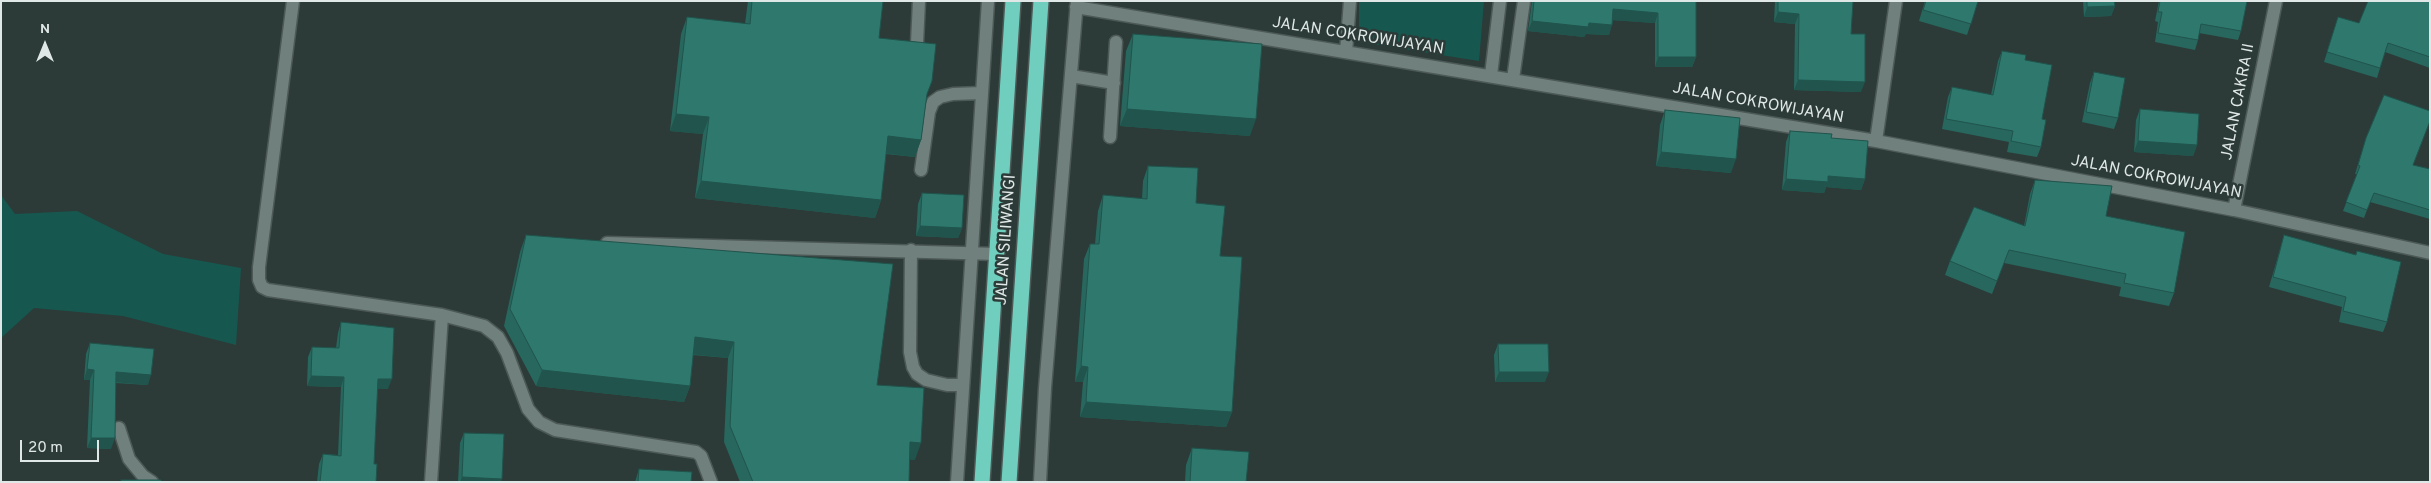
<!DOCTYPE html>
<style>
body{margin:0}
#map{position:relative;width:2431px;height:483px;overflow:hidden;background:#2c3b38;font-family:Overpass,sans-serif}
canvas{display:block}
.frame{position:absolute;inset:0;border:2px solid #dfe8e6;pointer-events:none}
.north{position:absolute;left:20px;top:20px;width:50px;height:50px;-webkit-text-stroke:4px #2c3b38;paint-order:stroke;rotate:0deg;font-size:14px;font-weight:700;line-height:20px;text-align:center;color:#dfe8e6}
.north::after{content:'';display:block;margin:auto;width:18px;height:22px;background:#dfe8e6;clip-path:polygon(50% 0,100% 100%,50% 72%,0 100%)}
.scale{position:absolute;left:20px;top:440px;width:79px;height:22px;box-sizing:border-box;border:2px solid #dfe8e6;border-top:0;padding-left:6px;font-size:15px;line-height:18px;white-space:nowrap;color:#dfe8e6;-webkit-text-stroke:4px #2c3b38;paint-order:stroke}
</style>
<div id="map">
<canvas width="2431" height="483"></canvas>
<div class="frame"></div>
<div class="north">N</div>
<div class="scale">20 m</div>
</div>
<script>
const c = document.querySelector('canvas').getContext('2d');
c.lineJoin = 'round';
function fill(path, color) { c.fillStyle = color; c.fill(path, 'evenodd'); }
const shape = rows => new Path2D(rows.map(r => 'M' + r).join(''));
function trace(path, color, width, dash) { c.strokeStyle = color; c.lineWidth = width; c.lineCap = dash ? 'butt' : 'round'; c.setLineDash(dash || []); c.stroke(path); }
function write(font, color, halo, rows, align = 'center') {
  c.font = font + ' Overpass,sans-serif'; c.lineWidth = 5; c.setLineDash([]); c.textBaseline = 'middle'; c.strokeStyle = halo; c.fillStyle = color; for (const [text, x, y, turn = 0] of rows) {
    c.save(); c.translate(x, y); c.rotate((+turn || 0) * Math.PI / 180); c.textAlign = isNaN(turn) ? turn : align; if (halo) c.strokeText(text, 0, 0); c.fillText(text, 0, 0); c.restore();
  }
}
fill(shape([
 [1359,1,1484,1,1479,61,1359,42],
 [1,195,15,214,77,211,163,254,241,268,236,345,123,316,34,308,1,338]
]), '#16584f');
const minor = shape([
 [293,1,259,267,259,280,262,287,268,290,442,315,484,326,498,337,507,353,528,409,539,422,555,430,696,452,701,456,711,482],
 [1076,7,1876,141,2234,210,2430,253],
 [917,43,919,1],
 [1346,52,1350,1],
 [1491,75,1500,1],
 [1071,76,1114,83],
 [1513,79,1524,1],
 [1110,137,1116,42],
 [1876,141,1896,1],
 [921,170,929,112,933,102,940,97,953,94,982,93],
 [2234,210,2276,1],
 [607,243,997,254],
 [911,250,910,352,913,367,917,374,926,380,947,385,963,385],
 [119,428,129,459,143,476,152,482],
 [431,482,442,315],
 [957,482,988,1],
 [1040,482,1045,388,1077,1]
]);
const highway = shape([
 [982,482,1013,1],
 [1009,482,1041,1]
]);
trace(minor, '#4d5957', 15);
trace(highway, '#4d5957', 18);
trace(minor, '#70807d', 12);
trace(highway, '#70cebe', 15);
fill(shape([
 [748,1,883,1,879,38,927,95,921,140,915,157,886,154,881,200,875,218,695,198,703,134,670,131,681,34,687,17,745,24],
 [1532,1,1696,1,1696,57,1692,67,1655,67,1655,23,1613,20,1609,35,1586,34,1584,37,1528,31],
 [1775,1,1853,1,1851,34,1861,92,1794,90,1795,24,1774,22],
 [1925,1,1978,1,1967,35,1919,21],
 [2083,1,2114,1,2115,6,2111,16,2084,17],
 [2159,1,2247,1,2241,31,2238,40,2199,33,2198,40,2195,50,2155,42,2158,22,2155,21],
 [2430,1,2430,68,2385,52,2377,78,2324,62,2338,17,2359,23],
 [1133,34,1250,136,1120,126,1126,51],
 [2002,51,2025,60,2042,119,2041,147,2037,157,2007,152,2009,142,1942,129,1948,97,1952,87,1991,95,1998,61],
 [2094,72,2118,118,2114,129,2082,122,2090,83],
 [2140,109,2197,145,2193,156,2134,152,2136,120],
 [1665,110,1731,173,1656,166,1660,125],
 [1790,131,1831,138,1865,179,1861,190,1826,187,1824,193,1782,190,1786,142],
 [2366,138,2413,165,2430,169,2430,219,2370,202,2364,218,2343,211,2357,174,2355,174],
 [1148,166,1196,203,1220,256,1232,412,1226,427,1080,417,1083,382,1075,382,1084,259,1090,244,1095,244,1098,211,1103,195,1142,199,1143,181],
 [2035,180,2106,216,2174,293,2169,306,2119,296,2121,287,2004,263,1992,294,1945,275,1950,261,2024,226,2030,194],
 [922,193,962,228,958,238,916,236,918,204],
 [526,235,877,385,915,460,909,459,909,482,740,482,724,442,728,358,693,355,690,386,684,402,536,386,504,326,520,252],
 [2284,235,2355,255,2357,251,2387,322,2383,332,2339,322,2342,307,2269,287,2281,246],
 [341,322,388,389,377,389,374,464,376,482,317,482,319,464,323,454,338,455,341,387,307,386,308,357,312,347,336,348,338,333],
 [90,343,148,385,116,383,111,449,87,448,90,380,84,380,86,354],
 [1498,344,1545,382,1495,382,1494,355],
 [464,433,501,482,458,482,460,443],
 [1192,448,1246,482,1185,482,1186,465],
 [639,469,691,482,635,482]
]), '#28675e');
fill(shape([
 [2115,6,2111,16,2084,17,2087,7],
 [1613,9,1658,13,1655,23,1609,20],
 [1778,12,1799,14,1795,24,1774,22],
 [1532,21,1589,23,1612,25,1609,35,1586,34,1584,37,1528,31],
 [1658,57,1696,57,1692,67,1655,67],
 [1798,80,1865,82,1861,92,1794,90],
 [1127,109,1256,119,1250,136,1120,126],
 [676,114,709,117,703,134,670,131],
 [888,136,921,140,915,157,882,153],
 [2138,141,2197,145,2193,156,2134,152],
 [1661,152,1736,159,1731,173,1656,166],
 [1828,176,1865,179,1861,190,1826,187,1824,193,1782,190,1786,179],
 [701,181,881,200,875,218,695,198],
 [920,226,962,228,958,238,916,236],
 [695,337,734,342,728,358,689,354],
 [1081,366,1088,367,1083,382,1075,382],
 [87,369,94,370,90,380,84,380],
 [542,370,690,386,684,402,536,386],
 [116,372,151,375,148,385,113,382],
 [1499,372,1549,372,1545,382,1495,382],
 [311,376,344,377,341,387,307,386],
 [378,379,392,379,388,389,374,389],
 [1086,402,1232,412,1226,427,1080,417],
 [91,438,115,438,111,449,87,448],
 [910,442,921,443,915,460,903,459],
 [462,477,502,479,501,482,460,482]
]), '#20544c');
const building = shape([
 [752,1,883,1,879,38,936,44,932,81,927,94,921,140,888,136,881,200,701,181,709,117,676,114,687,17,750,24,752,1],
 [1534,1,1696,1,1696,57,1658,57,1658,13,1613,9,1612,25,1589,23,1588,27,1532,21,1534,1],
 [1778,1,1853,1,1851,34,1865,34,1865,82,1798,80,1799,14,1778,12,1778,1],
 [1926,1,1978,1,1971,24,1923,10,1926,1],
 [2087,1,2114,1,2115,6,2087,7,2087,1],
 [2160,1,2247,1,2241,31,2201,24,2198,40,2158,33,2162,12,2158,12,2160,1],
 [2368,1,2430,1,2430,57,2388,43,2380,68,2327,52,2338,17,2359,23,2368,1],
 [1133,34,1262,44,1256,119,1127,109,1133,34],
 [2002,51,2026,55,2025,60,2052,65,2042,119,2046,120,2041,147,2011,141,2013,131,1946,119,1952,87,1993,95,2002,51],
 [2094,72,2125,78,2118,118,2086,112,2094,72],
 [2384,95,2430,111,2430,121,2413,165,2430,169,2430,210,2374,193,2367,210,2346,202,2360,166,2358,165,2366,138,2384,95],
 [2140,109,2199,114,2197,145,2138,141,2140,109],
 [1665,110,1740,118,1736,159,1661,152,1665,110],
 [1790,131,1832,134,1831,138,1868,141,1865,179,1828,176,1828,182,1786,179,1790,131],
 [1148,166,1198,168,1196,203,1225,206,1220,256,1242,257,1232,412,1086,402,1088,367,1081,366,1090,244,1099,244,1103,195,1147,199,1148,166],
 [2035,180,2112,186,2106,216,2185,232,2174,293,2124,283,2126,274,2009,250,1997,281,1950,261,1974,207,2025,226,2035,180],
 [922,193,964,195,962,228,920,226,922,193],
 [526,235,893,264,877,385,924,388,921,443,910,442,909,482,753,482,730,426,734,342,695,337,690,386,542,370,510,309,526,235],
 [2284,235,2356,255,2357,251,2401,262,2387,322,2343,311,2346,297,2273,277,2284,235],
 [341,322,394,328,392,379,378,379,374,464,377,464,376,482,320,482,323,454,341,456,344,377,311,376,312,347,339,348,341,322],
 [90,343,154,349,151,375,116,372,115,438,91,438,94,370,87,369,90,343],
 [1498,344,1548,344,1549,372,1499,372,1498,344],
 [464,433,504,434,502,479,462,477,464,433],
 [1192,448,1249,452,1246,482,1190,482,1192,448],
 [639,469,692,472,691,482,638,482,639,469],
 [121,480,161,480,161,482,121,482,121,480]
]);
fill(building, '#2e786d');
trace(building, '#20544c', 1);
write('16px', '#dfe8e6', '#2c3b38', [
 ["JALAN COKROWIJAYAN",1358,37,9],
 ["JALAN CAKRA II",2239,102,-79],
 ["JALAN COKROWIJAYAN",1758,104,10],
 ["JALAN COKROWIJAYAN",2156,178,11],
 ["JALAN SILIWANGI",1007,240,-86]
]);
</script>
